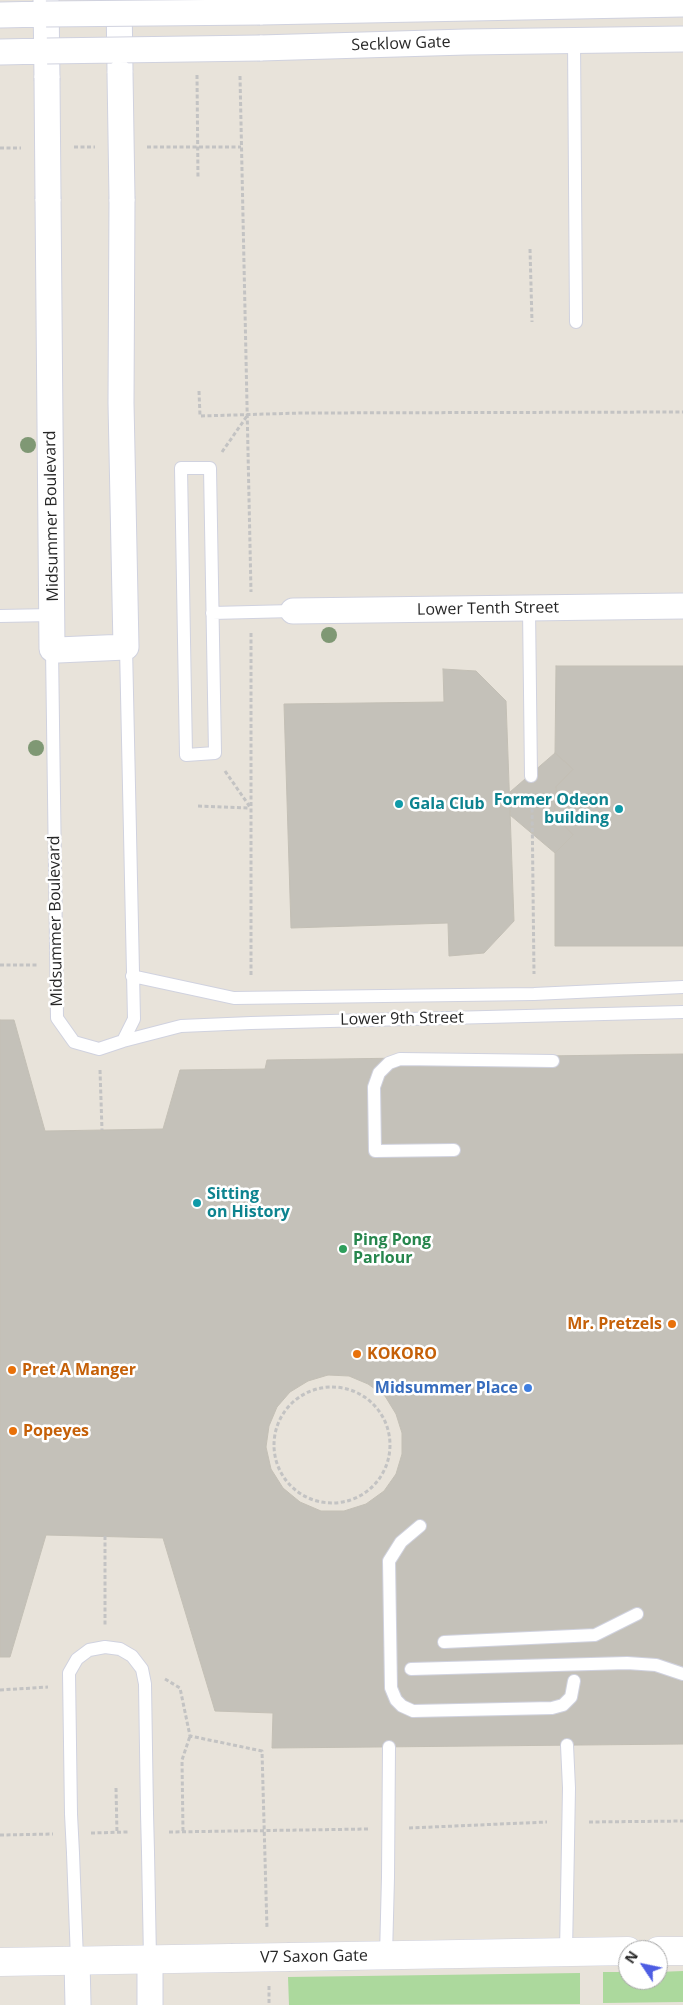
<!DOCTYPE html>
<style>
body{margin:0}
#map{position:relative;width:683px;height:2005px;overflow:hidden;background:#e8e3da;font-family:"Open Sans",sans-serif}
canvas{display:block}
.north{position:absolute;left:618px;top:1940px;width:50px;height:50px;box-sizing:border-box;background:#fff;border:1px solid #a9a9a9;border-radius:50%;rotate:304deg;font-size:14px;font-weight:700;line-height:20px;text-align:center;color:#272727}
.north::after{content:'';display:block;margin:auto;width:18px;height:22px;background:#4d5de3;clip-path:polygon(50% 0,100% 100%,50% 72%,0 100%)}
</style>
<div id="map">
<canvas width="683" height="2005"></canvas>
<div class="north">N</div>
</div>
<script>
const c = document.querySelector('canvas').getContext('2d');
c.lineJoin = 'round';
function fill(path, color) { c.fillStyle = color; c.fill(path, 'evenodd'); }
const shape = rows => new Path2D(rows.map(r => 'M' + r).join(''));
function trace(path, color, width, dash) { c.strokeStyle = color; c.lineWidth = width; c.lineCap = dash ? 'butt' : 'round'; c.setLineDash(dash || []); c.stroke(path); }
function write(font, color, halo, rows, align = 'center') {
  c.font = font + ' "Open Sans",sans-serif'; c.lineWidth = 5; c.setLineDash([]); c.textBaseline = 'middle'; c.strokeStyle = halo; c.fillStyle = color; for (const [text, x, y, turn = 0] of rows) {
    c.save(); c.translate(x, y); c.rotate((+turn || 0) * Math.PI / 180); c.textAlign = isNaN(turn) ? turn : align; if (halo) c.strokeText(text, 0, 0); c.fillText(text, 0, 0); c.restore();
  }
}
fill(shape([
 [683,1971,683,2002,603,2003,603,1972,628,1972,628,1980,658,1980,658,1972],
 [580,1973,580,2004,289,2005,288,1977]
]), '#acd99d');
const building = shape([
 [556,666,683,666,683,946,555,946,555,853,573,835,555,816,556,787,573,769,555,753,556,666],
 [443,669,476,671,506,701,514,921,484,953,449,956,448,923,291,928,284,704,444,702,443,669],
 [555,753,573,769,556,787,555,802,555,816,573,835,555,853,510,815,510,792,555,753],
 [0,1020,14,1020,45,1131,163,1129,180,1070,265,1069,267,1060,683,1054,683,1744,272,1748,273,1713,215,1711,163,1538,46,1535,10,1657,0,1657,0,1020],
 [328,1375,349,1376,368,1384,385,1396,396,1414,402,1433,402,1454,396,1474,384,1491,366,1504,344,1511,321,1511,300,1502,283,1488,271,1469,266,1447,269,1426,277,1407,290,1392,308,1381,328,1375]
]);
fill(building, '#c4c1b9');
trace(building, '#c3bfb5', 1);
const lane = shape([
 [574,40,576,322],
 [181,468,210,468,215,753,186,755,181,468],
 [529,608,531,776],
 [212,613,293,611],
 [0,616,53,615],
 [52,649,57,1018,74,1042,99,1049,123,1041,181,1026,251,1023,683,1012],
 [132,976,234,998,534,994,683,987],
 [123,1041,134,1019,126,647],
 [454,1150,375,1151,374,1087,379,1073,389,1063,400,1059,553,1061],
 [420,1526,401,1542,389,1561,391,1688,396,1700,402,1706,413,1711,552,1708,563,1705,571,1697,574,1681],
 [444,1642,595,1635,637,1614],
 [411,1669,627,1663,656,1665,683,1674],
 [71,1814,69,1673,77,1659,89,1650,105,1647,120,1649,132,1656,142,1669,145,1684,147,1813],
 [148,1852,150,1959],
 [73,1853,77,1960],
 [566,1952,569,1788,567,1745],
 [386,1956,388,1877,389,1747]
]);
const street = shape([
 [46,0,47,78],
 [119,0,120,70],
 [260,12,683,4],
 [0,15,46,14],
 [260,48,466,42,683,39],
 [0,52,47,51],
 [48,199,52,649,58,650,126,647,121,403,122,199],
 [293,611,683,606],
 [150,1959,150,2005],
 [77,1960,78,2005]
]);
const secondary = shape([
 [658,1951,683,1951],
 [290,1957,628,1951],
 [0,1962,231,1958]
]);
trace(lane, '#d0d2df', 14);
trace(street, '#d0d2df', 27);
trace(secondary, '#d0d2df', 29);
trace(shape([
 [197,75,198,179],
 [240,76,251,592],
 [74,147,95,147],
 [147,147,241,147],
 [0,148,21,148],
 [530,249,532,322],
 [199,391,200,416,301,413,683,412],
 [222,452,247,416],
 [251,633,251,977],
 [225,771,250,807],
 [532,802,534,974],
 [198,806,250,808],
 [0,965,37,965],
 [100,1070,102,1130],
 '274 1445a58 58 0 1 1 116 0a58 58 0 1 1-116 0Z',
 [105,1536,105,1626],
 [165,1679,180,1688,190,1736,262,1751,267,1929],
 [0,1690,48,1687],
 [116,1788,117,1833],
 [589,1822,683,1821],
 [409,1828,547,1822],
 [183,1831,182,1760,190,1736],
 [169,1832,368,1829],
 [91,1833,128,1832],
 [0,1835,53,1834],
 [269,1986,269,2005]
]), '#c3c3c3', 3, [4, 2.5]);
trace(lane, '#fff', 12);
trace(street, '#fff', 25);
trace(secondary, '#fff', 28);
const laneBridge = shape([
 [147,1813,148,1852],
 [71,1814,73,1853]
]);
const streetBridge = shape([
 [46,14,260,12],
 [47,51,260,48],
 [120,73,122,199],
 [47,78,48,199]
]);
const secondaryBridge = shape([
 [231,1958,290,1957]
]);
trace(laneBridge, '#d0d2df', 14, []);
trace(streetBridge, '#d0d2df', 27, []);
trace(secondaryBridge, '#d0d2df', 29, []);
trace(laneBridge, '#fff', 12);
trace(streetBridge, '#fff', 25);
trace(secondaryBridge, '#fff', 28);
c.fillStyle = '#7f9874';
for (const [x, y] of [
 [28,445],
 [329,635],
 [36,748]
]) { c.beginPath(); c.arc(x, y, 8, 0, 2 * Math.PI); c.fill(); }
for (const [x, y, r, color] of [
 [399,804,5,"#0f9aa8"],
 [619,809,5,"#0f9aa8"],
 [197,1203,5,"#0f9aa8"],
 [343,1249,5,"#2e9e5b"],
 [672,1324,5,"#e8710a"],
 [357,1354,5,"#e8710a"],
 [12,1370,5,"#e8710a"],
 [528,1388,5,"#3f7fe0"],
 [13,1431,5,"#e8710a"]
]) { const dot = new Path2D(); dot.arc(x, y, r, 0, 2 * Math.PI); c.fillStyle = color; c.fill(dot); trace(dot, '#fff', 2); }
write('16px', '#272727', '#fff', [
 ["Secklow Gate",401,44,-2],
 ["Midsummer Boulevard",52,516,-91],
 ["Lower Tenth Street",488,609,-1],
 ["Midsummer Boulevard",56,921,-91],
 ["Lower 9th Street",402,1019,-1],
 ["V7 Saxon Gate",314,1957,-1]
]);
write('bold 16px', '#0d838f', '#fff', [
 ["Former Odeon",609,800,"right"],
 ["building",609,818,"right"],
 ["Gala Club",409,804],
 ["Sitting",207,1194],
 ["on History",207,1212]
], 'left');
write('bold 16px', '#27864d', '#fff', [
 ["Ping Pong",353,1240],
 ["Parlour",353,1258]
], 'left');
write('bold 16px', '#c56008', '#fff', [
 ["Mr. Pretzels",662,1324,"right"],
 ["KOKORO",367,1354],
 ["Pret A Manger",22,1370],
 ["Popeyes",23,1431]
], 'left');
write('bold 16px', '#366cbe', '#fff', [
 ["Midsummer Place",518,1388]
], 'right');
</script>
